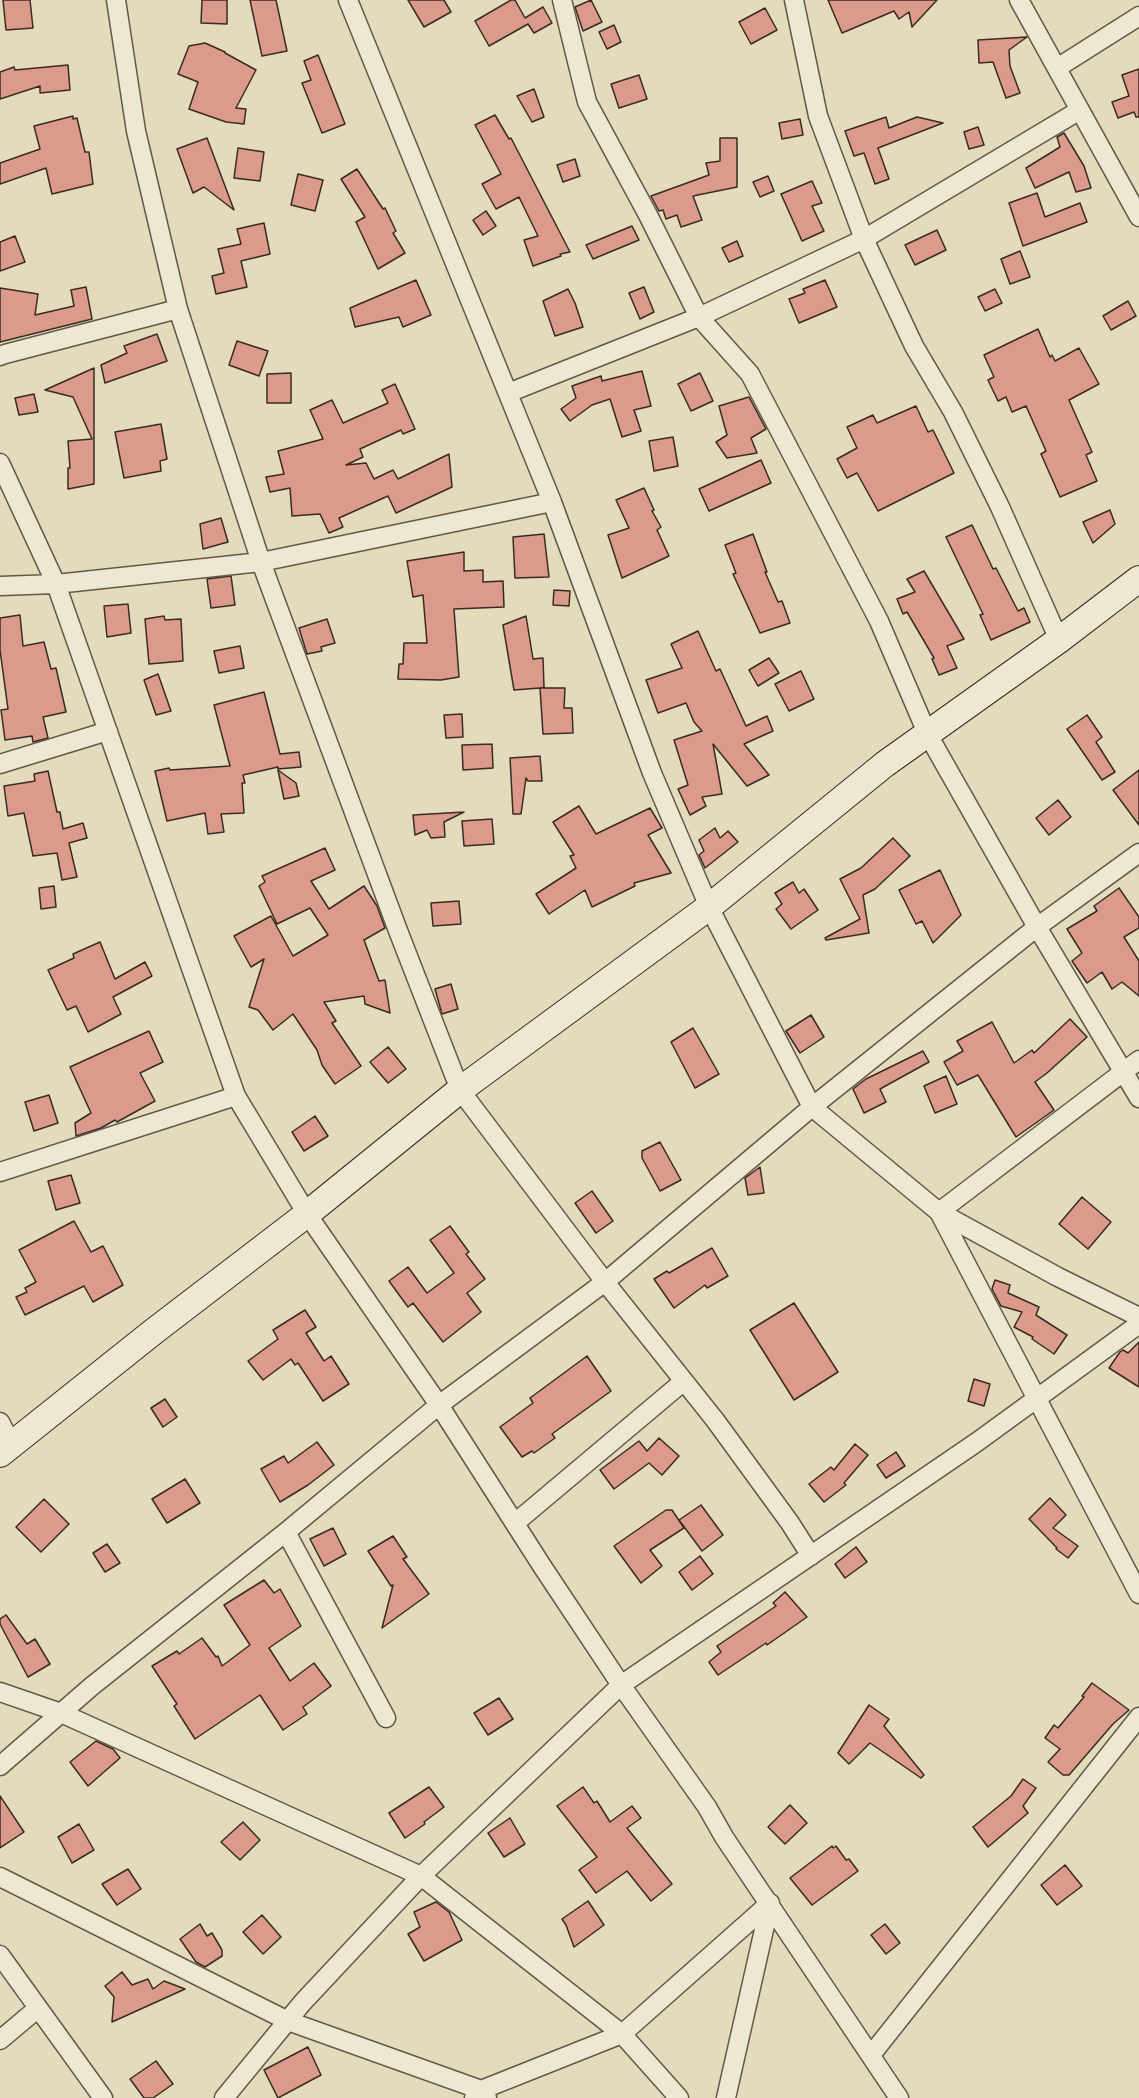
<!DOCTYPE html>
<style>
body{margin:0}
canvas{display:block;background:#e4dbbc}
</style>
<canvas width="1139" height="2098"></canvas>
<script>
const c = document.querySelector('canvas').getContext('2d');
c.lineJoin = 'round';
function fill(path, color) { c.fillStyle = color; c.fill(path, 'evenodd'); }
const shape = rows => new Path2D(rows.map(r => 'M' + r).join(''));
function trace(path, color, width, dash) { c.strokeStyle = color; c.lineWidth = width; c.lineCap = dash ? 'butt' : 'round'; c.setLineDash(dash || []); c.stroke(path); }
const building = shape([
 [3,0,30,0,33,28,6,30,3,0],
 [202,0,227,0,227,24,201,23,202,0],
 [250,0,276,0,287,51,262,56,250,0],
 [408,0,444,0,451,12,424,27,408,0],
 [511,0,515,0,525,18,543,7,552,23,534,33,528,24,489,46,475,21,511,0],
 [591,0,602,22,583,31,575,7,591,0],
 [828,0,937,0,912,27,909,12,899,19,894,11,842,33,828,0],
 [765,8,777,30,751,44,739,22,765,8],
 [614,25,621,42,607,49,599,32,614,25],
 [1027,37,1009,50,1010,66,1020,93,1006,98,993,62,979,63,978,40,1027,37],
 [205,43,225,52,225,53,256,70,236,108,246,109,244,124,226,122,189,109,198,82,178,74,189,46,205,43],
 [318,55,345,124,322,133,302,83,311,80,304,61,318,55],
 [68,65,70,90,40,93,40,86,0,99,0,72,14,67,15,70,68,65],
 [1139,69,1139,117,1136,117,1134,112,1118,118,1112,102,1129,96,1122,75,1139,69],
 [639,75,647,99,619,108,611,84,639,75],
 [534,89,544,117,532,122,517,96,534,89],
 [495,115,509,139,511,138,570,252,560,254,561,256,533,266,524,240,538,236,519,197,496,209,482,184,501,174,475,125,495,115],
 [73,116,73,119,77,118,85,152,89,152,93,184,52,194,46,168,0,184,0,163,40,149,34,126,73,116],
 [886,117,889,128,917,117,943,123,878,148,889,179,875,184,864,153,854,156,845,131,886,117],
 [800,119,803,135,782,139,779,123,800,119],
 [978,127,984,145,969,149,964,132,978,127],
 [1064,133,1084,166,1091,188,1076,192,1069,172,1035,188,1026,168,1060,147,1057,137,1064,133],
 [207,138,234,210,204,187,193,193,177,149,207,138],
 [720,138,737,138,737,187,693,196,702,220,681,227,677,215,666,219,663,210,659,211,651,196,709,175,706,163,720,161,720,138],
 [238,148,264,152,260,181,234,178,238,148],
 [575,159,580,176,563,182,557,165,575,159],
 [357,169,383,209,385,208,396,231,393,233,405,253,378,269,356,222,365,217,341,179,357,169],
 [298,174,323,180,315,211,291,205,298,174],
 [768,176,774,191,760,197,753,182,768,176],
 [812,181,822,203,812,206,824,231,802,241,781,194,812,181],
 [1037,193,1045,217,1080,203,1087,222,1023,246,1009,203,1037,193],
 [486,211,496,226,483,235,473,220,486,211],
 [264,223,270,254,241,261,247,287,216,294,212,276,224,273,218,249,241,244,237,229,264,223],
 [632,226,639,240,593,259,586,245,632,226],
 [937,230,946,250,915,265,905,245,937,230],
 [15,236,25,262,0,271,0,242,15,236],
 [737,241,743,256,729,262,722,248,737,241],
 [1020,251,1030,277,1010,284,1001,259,1020,251],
 [416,280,431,315,403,327,399,317,355,327,350,308,416,280],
 [825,280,837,307,799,323,789,299,805,293,803,289,825,280],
 [86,287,92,319,0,342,0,288,38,294,35,315,74,306,71,290,86,287],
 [644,287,654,312,640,319,629,293,644,287],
 [568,289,575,303,583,327,555,336,543,301,568,289],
 [995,289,1002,303,985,311,978,297,995,289],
 [1128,301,1136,316,1111,330,1103,316,1128,301],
 [1038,329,1050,357,1052,355,1055,361,1079,348,1099,384,1069,400,1092,452,1086,455,1097,481,1060,497,1041,454,1046,451,1026,406,1012,412,1006,397,998,401,988,380,994,377,984,355,1038,329],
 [157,334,167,361,105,383,101,365,127,353,124,346,157,334],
 [237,341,268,351,259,376,229,365,237,341],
 [94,368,94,484,68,489,68,468,70,468,68,441,92,439,73,397,45,390,94,368],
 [642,371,651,406,634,410,641,431,622,437,610,399,592,405,570,421,561,409,576,398,572,386,601,376,602,381,642,371],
 [291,373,291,403,267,403,267,374,291,373],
 [700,373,713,401,691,411,678,384,700,373],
 [395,384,415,429,403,434,401,430,360,449,363,457,346,465,366,463,374,479,393,470,398,479,449,454,452,487,396,513,388,496,339,518,343,527,329,533,320,514,292,516,290,488,270,492,266,477,284,474,278,451,323,439,310,410,332,400,343,423,388,403,382,390,395,384],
 [34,394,38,412,19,415,15,398,34,394],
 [749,397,766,429,751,438,757,453,727,458,716,442,727,435,719,406,749,397],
 [916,406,928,432,933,430,954,473,878,511,857,473,847,478,837,459,857,448,847,427,873,415,877,423,916,406],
 [161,424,167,459,160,461,161,471,124,478,115,432,161,424],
 [673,437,678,466,654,471,649,441,673,437],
 [761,460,771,483,709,511,699,489,761,460],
 [644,488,654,510,652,511,661,527,657,530,669,556,622,578,608,535,629,528,616,500,644,488],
 [1110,510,1115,524,1093,543,1083,522,1110,510],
 [221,518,228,542,203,549,200,524,221,518],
 [972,525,993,569,996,568,1018,611,1024,608,1030,622,991,640,980,615,983,614,946,537,972,525],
 [544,534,549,577,515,578,513,537,544,534],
 [753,534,767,572,765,572,778,602,782,601,790,623,760,633,733,574,736,573,725,545,753,534],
 [464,552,464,571,483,570,483,582,503,581,504,607,454,609,459,677,441,680,398,679,399,664,403,664,404,643,427,643,423,595,413,597,407,561,464,552],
 [924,571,964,639,947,646,957,668,939,675,932,659,934,658,907,612,903,614,897,599,915,592,907,579,924,571],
 [231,576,235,605,211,608,207,579,231,576],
 [554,590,570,591,569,606,553,605,554,590],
 [128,604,131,633,107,637,104,606,128,604],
 [20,615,23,646,44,642,51,669,56,668,66,712,43,717,48,738,33,742,32,736,5,740,1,710,8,709,0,650,0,618,20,615],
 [164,616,165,620,181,619,183,661,149,664,145,619,164,616],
 [526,616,533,659,543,658,544,687,541,688,565,688,564,708,572,708,573,733,543,734,540,688,514,690,503,625,526,616],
 [327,619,335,643,321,647,322,651,307,654,299,628,327,619],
 [698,631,716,671,720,669,746,726,767,716,773,731,744,744,769,775,747,786,713,744,722,794,702,797,706,806,690,815,678,789,688,785,674,740,702,731,694,722,686,703,658,713,646,680,682,668,671,644,698,631],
 [240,646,244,668,219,673,214,651,240,646],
 [769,658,779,673,758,686,749,670,769,658],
 [801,671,814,699,789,711,775,684,801,671],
 [158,674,171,711,156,715,144,680,158,674],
 [264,692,280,754,299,752,301,767,278,769,278,767,243,775,245,783,242,783,244,813,221,814,224,832,208,834,205,813,167,821,155,771,169,768,170,770,230,766,214,705,264,692],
 [462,714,463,737,446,738,444,715,462,714],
 [1087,715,1102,737,1096,742,1115,772,1102,780,1067,729,1087,715],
 [492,744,493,768,463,770,462,745,492,744],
 [540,756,542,781,528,781,526,778,521,814,513,814,510,758,540,756],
 [278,770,296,783,299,796,284,799,278,770],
 [1139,770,1139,825,1113,790,1139,770],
 [48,771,57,812,60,812,63,829,83,823,87,838,69,843,77,877,62,880,57,853,33,856,24,813,8,816,4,786,35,781,34,774,48,771],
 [1058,800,1071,817,1049,835,1036,818,1058,800],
 [579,806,596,834,650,808,662,828,648,835,671,873,634,883,635,886,592,907,585,890,549,914,536,894,576,868,570,856,574,855,553,822,579,806],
 [464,812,444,822,445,837,431,838,427,830,415,835,413,815,464,812],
 [492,819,494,844,464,846,462,821,492,819],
 [715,828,720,838,728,831,738,842,705,868,699,855,704,851,699,840,715,828],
 [893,838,910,856,875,889,863,895,869,933,826,940,825,938,860,919,840,879,861,868,893,838],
 [325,848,335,870,311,881,329,909,364,886,377,906,385,928,364,940,379,981,385,980,390,1013,365,1004,364,996,324,1002,336,1021,332,1023,361,1066,335,1084,322,1065,317,1050,293,1014,273,1030,258,1010,249,1007,264,959,251,967,234,936,271,916,293,956,328,935,310,908,277,924,259,886,265,882,262,876,325,848],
 [940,870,961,915,933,943,922,921,916,924,899,890,940,870],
 [793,882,799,893,804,889,818,910,791,929,776,909,782,904,775,893,793,882],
 [54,886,56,907,41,909,39,888,54,886],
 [1119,888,1139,917,1139,928,1124,937,1139,961,1139,996,1122,982,1112,989,1102,972,1087,983,1072,961,1082,953,1067,929,1097,911,1094,906,1119,888],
 [459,901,461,924,433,926,431,903,459,901],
 [100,942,115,979,145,962,152,976,113,997,121,1014,88,1032,76,1006,67,1010,48,970,74,958,73,954,100,942],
 [451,984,458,1009,442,1014,435,989,451,984],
 [811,1015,824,1037,800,1053,786,1031,811,1015],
 [1070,1019,1087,1037,1047,1073,1035,1082,1054,1110,1016,1137,978,1075,957,1085,944,1062,963,1051,957,1041,992,1022,1014,1063,1032,1050,1034,1053,1070,1019],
 [693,1028,719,1074,695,1088,671,1042,693,1028],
 [149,1031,163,1062,140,1073,155,1101,117,1122,115,1120,101,1128,76,1136,75,1123,91,1113,70,1067,149,1031],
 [388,1047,406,1069,388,1083,370,1062,388,1047],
 [923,1051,929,1062,880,1089,886,1102,864,1113,853,1089,866,1079,923,1051],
 [946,1076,957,1104,935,1113,924,1086,946,1076],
 [49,1095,58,1123,34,1131,25,1102,49,1095],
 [315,1116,328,1136,304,1151,292,1132,315,1116],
 [660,1142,681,1180,660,1191,642,1158,642,1151,660,1142],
 [760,1167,764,1193,748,1195,745,1178,760,1167],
 [71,1175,80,1203,56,1210,48,1181,71,1175],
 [592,1191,613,1221,596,1233,575,1203,592,1191],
 [1082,1197,1111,1222,1088,1249,1059,1224,1082,1197],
 [74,1221,91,1252,103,1246,123,1285,93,1302,84,1286,25,1315,16,1297,27,1292,25,1288,36,1282,19,1250,74,1221],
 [450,1226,469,1252,466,1254,485,1279,467,1293,481,1312,443,1342,413,1303,408,1307,389,1281,408,1267,427,1293,454,1273,430,1240,450,1226],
 [712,1248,728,1276,707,1288,705,1285,674,1308,654,1279,667,1271,669,1273,712,1248],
 [995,1280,1010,1285,1008,1293,1039,1307,1036,1315,1067,1335,1054,1354,1032,1339,1033,1337,1014,1327,1022,1312,1001,1306,992,1289,995,1280],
 [794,1303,838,1372,794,1400,750,1330,794,1303],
 [305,1310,316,1327,306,1333,324,1361,331,1356,349,1384,323,1401,298,1363,295,1365,291,1359,263,1380,248,1361,278,1339,273,1330,305,1310],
 [1139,1342,1139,1387,1109,1368,1120,1352,1123,1350,1128,1353,1139,1342],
 [587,1356,611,1391,552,1434,555,1438,534,1453,532,1451,522,1457,500,1427,533,1403,530,1398,587,1356],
 [974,1379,990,1384,984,1406,968,1401,974,1379],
 [165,1399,177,1417,163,1427,151,1408,165,1399],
 [659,1438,679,1456,662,1475,649,1463,614,1489,600,1470,639,1441,647,1451,659,1438],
 [317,1442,334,1465,308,1485,280,1502,261,1469,284,1456,288,1463,317,1442],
 [855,1444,868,1455,844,1483,846,1485,824,1502,809,1484,831,1467,834,1470,855,1444],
 [896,1452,905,1466,886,1478,877,1465,896,1452],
 [185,1479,200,1503,167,1523,152,1499,185,1479],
 [1050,1498,1066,1515,1053,1528,1078,1546,1068,1558,1056,1549,1057,1548,1029,1519,1050,1498],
 [44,1499,69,1524,41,1552,16,1527,44,1499],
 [701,1505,723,1535,702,1551,679,1520,701,1505],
 [666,1510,672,1510,684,1528,650,1550,662,1566,641,1583,614,1546,666,1510],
 [333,1528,346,1554,324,1566,310,1539,333,1528],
 [393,1536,407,1557,403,1559,429,1594,382,1628,393,1585,391,1586,368,1551,393,1536],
 [107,1544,120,1563,105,1572,93,1553,107,1544],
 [856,1547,867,1562,845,1578,835,1564,856,1547],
 [700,1556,713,1574,692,1590,679,1572,700,1556],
 [264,1580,274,1593,280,1589,301,1626,269,1648,290,1681,314,1663,331,1686,303,1707,307,1714,283,1730,260,1695,195,1739,174,1706,177,1704,152,1666,177,1651,179,1654,202,1638,216,1657,218,1656,222,1666,250,1645,224,1605,264,1580],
 [785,1592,807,1617,767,1645,766,1643,718,1675,709,1662,721,1652,717,1646,776,1606,773,1603,785,1592],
 [6,1615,27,1644,35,1639,50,1664,28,1677,0,1624,0,1619,6,1615],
 [1092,1683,1129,1710,1113,1724,1069,1775,1063,1775,1048,1762,1060,1749,1045,1738,1054,1725,1058,1728,1084,1697,1082,1696,1092,1683],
 [499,1698,513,1719,488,1735,474,1713,499,1698],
 [869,1705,889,1719,884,1726,924,1775,921,1778,870,1743,849,1764,838,1753,869,1705],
 [96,1741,113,1749,120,1758,88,1786,70,1762,96,1741],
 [1023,1779,1036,1788,1023,1806,1028,1813,988,1847,973,1827,1011,1796,1023,1779],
 [429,1787,444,1807,424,1822,425,1824,405,1838,389,1813,429,1787],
 [583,1787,594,1803,597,1801,610,1822,632,1806,641,1818,627,1828,672,1884,651,1901,627,1871,596,1893,579,1870,597,1857,557,1806,583,1787],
 [0,1796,24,1832,0,1848,0,1796],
 [790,1805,807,1823,785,1844,768,1827,790,1805],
 [510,1818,525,1844,504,1857,488,1833,510,1818],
 [243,1822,260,1840,240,1860,221,1842,243,1822],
 [79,1824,94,1850,72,1863,58,1837,79,1824],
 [832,1846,833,1848,836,1846,846,1860,849,1859,858,1871,812,1905,790,1878,832,1846],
 [1065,1865,1082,1886,1057,1905,1041,1885,1065,1865],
 [128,1869,141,1889,117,1905,102,1884,128,1869],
 [588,1901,604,1925,574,1947,566,1925,562,1919,588,1901],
 [436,1902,449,1912,462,1940,424,1961,408,1934,420,1927,414,1912,436,1902],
 [262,1915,281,1937,263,1954,243,1932,262,1915],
 [200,1924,207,1936,212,1933,222,1950,222,1956,205,1967,196,1962,180,1939,200,1924],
 [885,1924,900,1943,886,1954,871,1935,885,1924],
 [122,1972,132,1985,148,1979,153,1989,164,1981,185,1989,112,2022,114,1997,105,1986,122,1972],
 [308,2047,321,2075,278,2098,264,2070,308,2047],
 [156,2061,173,2084,153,2098,144,2098,130,2079,156,2061]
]);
fill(building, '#dc9a8d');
trace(building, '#392b21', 1.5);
const street = shape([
 [116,0,136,131,178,309,261,562,397,928,460,1090,605,1282,715,1420,790,1523,811,1556],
 [348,0,552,502,652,773,709,907,812,1107,939,1212,1058,1277,1139,1317],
 [562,0,587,102,648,215,699,317,750,374,879,621,927,733,1037,927,1139,1098],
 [794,0,818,116,864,239,914,346,953,412,1000,507,1059,640],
 [1019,0,1139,217],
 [1057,68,1139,16],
 [0,356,5,354,178,309],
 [508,393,699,317,864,239,1080,110],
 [0,463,56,584,236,1096,307,1214,439,1405,542,1566,621,1685,707,1807,724,1837,899,2098],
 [0,586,56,584,261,562,552,502],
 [0,764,108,731],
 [1139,1060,939,1212,1139,1594],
 [0,1172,236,1096],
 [0,1422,12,1445],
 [515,1523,684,1381],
 [286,1532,386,1718],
 [0,1692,61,1713,421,1876,622,2034,679,2098],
 [0,1766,92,1686,286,1532,439,1405,605,1282,812,1107,1037,927,1139,853],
 [0,1877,288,2021,481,2090,487,2098],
 [0,1955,103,2098],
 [0,2040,37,2009],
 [871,2055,1139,1717],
 [224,2098,303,2002,421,1876,621,1685,977,1442,1139,1324],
 [474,2098,481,2090,622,2034,770,1903],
 [726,2098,770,1903]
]);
const secondary = shape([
 [0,1454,153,1332,307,1214,460,1090,709,907,885,764,1059,640,1139,579]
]);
trace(street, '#645748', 21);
trace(secondary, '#392b21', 28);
trace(street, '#ede8d3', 18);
trace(secondary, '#ede8d3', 26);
</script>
